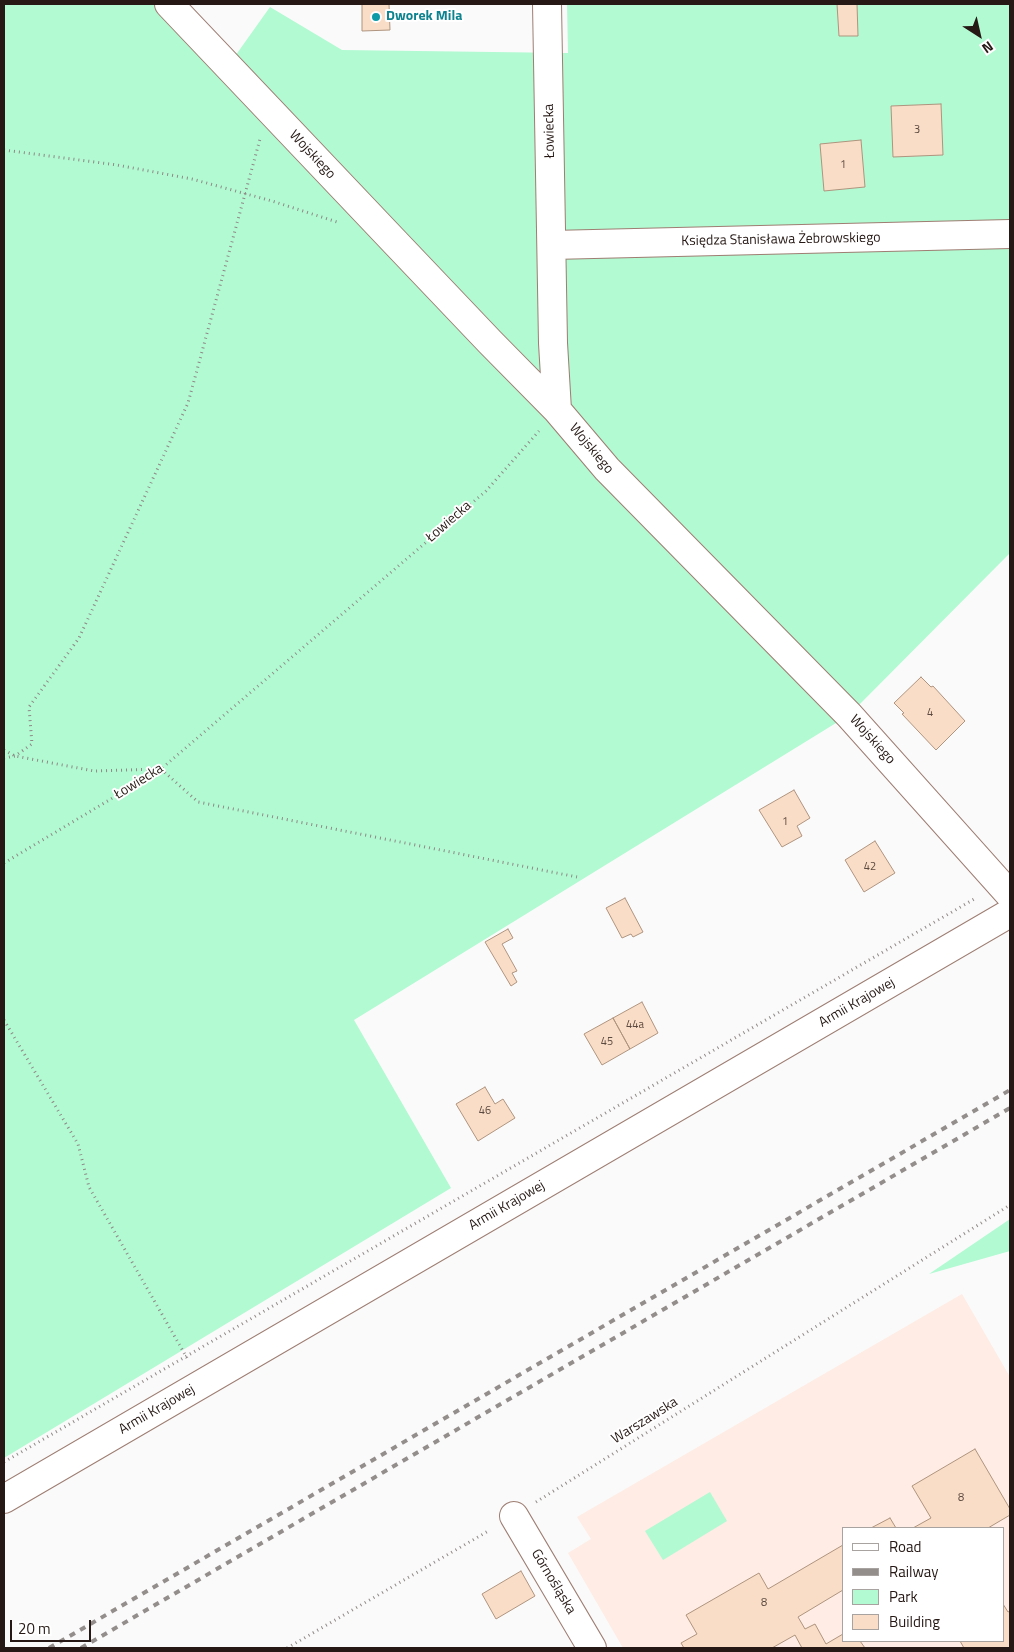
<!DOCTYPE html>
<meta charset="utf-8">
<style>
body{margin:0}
#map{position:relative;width:1014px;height:1652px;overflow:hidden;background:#fafafa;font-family:"Titillium Web",sans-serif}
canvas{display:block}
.frame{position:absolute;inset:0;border:5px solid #261915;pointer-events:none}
.legend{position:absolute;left:842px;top:1527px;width:162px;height:115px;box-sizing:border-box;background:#fff;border:1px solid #a8a3a1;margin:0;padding:6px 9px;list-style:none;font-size:15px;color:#261915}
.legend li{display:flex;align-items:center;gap:10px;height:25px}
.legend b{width:25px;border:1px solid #a8a3a1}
.north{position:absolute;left:954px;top:10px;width:50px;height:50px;-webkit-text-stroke:4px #fff;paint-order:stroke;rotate:145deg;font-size:14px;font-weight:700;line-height:20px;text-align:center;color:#261915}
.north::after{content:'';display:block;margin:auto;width:18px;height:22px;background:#261915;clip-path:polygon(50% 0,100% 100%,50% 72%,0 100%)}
.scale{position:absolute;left:10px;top:1620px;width:81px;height:22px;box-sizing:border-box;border:2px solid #261915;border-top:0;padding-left:6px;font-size:15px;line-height:18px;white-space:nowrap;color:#261915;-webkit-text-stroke:4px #fff;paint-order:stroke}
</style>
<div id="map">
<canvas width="1014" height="1652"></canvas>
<div class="frame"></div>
<ul class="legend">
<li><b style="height:6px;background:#fff"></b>Road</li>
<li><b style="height:6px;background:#938d8b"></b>Railway</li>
<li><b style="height:14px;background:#b1fad2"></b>Park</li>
<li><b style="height:14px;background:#faddc6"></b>Building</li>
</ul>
<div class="north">N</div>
<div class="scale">20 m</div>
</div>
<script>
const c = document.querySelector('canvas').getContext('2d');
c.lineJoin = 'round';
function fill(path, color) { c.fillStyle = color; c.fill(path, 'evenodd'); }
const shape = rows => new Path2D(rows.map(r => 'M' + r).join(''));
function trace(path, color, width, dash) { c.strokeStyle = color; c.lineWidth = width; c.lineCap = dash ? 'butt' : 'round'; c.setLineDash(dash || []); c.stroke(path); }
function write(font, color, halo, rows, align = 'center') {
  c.font = font + ' "Titillium Web",sans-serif'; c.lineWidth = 4; c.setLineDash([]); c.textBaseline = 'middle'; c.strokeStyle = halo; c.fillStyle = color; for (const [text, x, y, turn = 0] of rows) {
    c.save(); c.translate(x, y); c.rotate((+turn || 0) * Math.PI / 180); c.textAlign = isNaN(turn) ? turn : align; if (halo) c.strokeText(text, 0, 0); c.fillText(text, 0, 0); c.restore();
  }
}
fill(shape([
 [962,1294,1010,1377,1010,1648,623,1648,568,1553,591,1539,577,1517],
 [843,1528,1003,1528,1003,1641,843,1641]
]), '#feece5');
fill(shape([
 [4,4,169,4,228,66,270,7,342,50,568,53,567,4,1010,4,1010,553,849,715,354,1020,451,1188,4,1458],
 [1010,1219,1010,1251,929,1274],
 [710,1492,727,1521,663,1560,645,1531]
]), '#b1fad2');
const building = shape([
 [362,4,389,4,390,30,362,31,362,4],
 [837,4,857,4,858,36,839,36,837,4],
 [941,104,943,155,893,157,891,106,941,104],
 [861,140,865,187,824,191,820,144,861,140],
 [921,677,931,687,933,686,965,721,936,750,902,714,904,713,894,703,921,677],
 [794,790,810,818,797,826,802,836,782,847,759,810,794,790],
 [875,841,895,873,864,892,845,860,875,841],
 [625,898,643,932,633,937,631,934,622,938,606,908,625,898],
 [508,929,513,938,502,944,517,971,512,973,517,982,511,986,485,942,508,929],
 [642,1002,658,1033,630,1049,613,1018,642,1002],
 [613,1018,630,1049,602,1065,584,1034,613,1018],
 [485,1087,495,1104,503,1099,515,1118,478,1141,456,1104,485,1087],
 [975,1449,1010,1509,1010,1515,988,1528,913,1528,931,1518,912,1486,975,1449],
 [890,1518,896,1528,871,1528,890,1518],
 [843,1545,843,1590,798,1617,805,1629,815,1624,826,1644,843,1634,843,1641,860,1641,865,1648,802,1648,795,1635,772,1648,684,1648,681,1643,697,1634,686,1615,759,1573,768,1589,843,1545],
 [521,1571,535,1596,496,1619,482,1594,521,1571],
 [1003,1604,1008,1612,1010,1611,1010,1648,964,1648,960,1641,1003,1641,1003,1604]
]);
fill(building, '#faddc6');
trace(building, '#af947f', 1);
const minor = shape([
 [169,4,392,239,490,342,557,410,607,469,849,715,1010,895],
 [547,4,553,343,557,410],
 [552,245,1010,234],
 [514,1516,592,1648]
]);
const major = shape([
 [4,1499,1010,913]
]);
trace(minor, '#9e7d72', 30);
trace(major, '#9e7d72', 30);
trace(shape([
 [4,150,117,165,192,179,272,201,337,222],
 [4,750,15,756,94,771,161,769,198,802,577,877],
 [4,758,15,756,32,744,29,707,79,638,188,403,260,139],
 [4,863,161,769,486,491,539,431],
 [4,1020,78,1144,89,1187,187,1358],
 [4,1462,976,898],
 [536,1502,1010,1205],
 [287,1648,490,1530]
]), '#908987', 3, [1, 4]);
trace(minor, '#fff', 28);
trace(major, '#fff', 28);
trace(shape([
 [49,1648,1010,1090],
 [81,1648,1010,1108]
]), '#938d8b', 4, [6, 6]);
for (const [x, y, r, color] of [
 [376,17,5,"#0f9aa8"]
]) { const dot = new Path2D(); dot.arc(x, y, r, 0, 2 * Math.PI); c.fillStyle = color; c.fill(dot); trace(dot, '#fff', 2); }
write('11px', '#5b4a41', null, [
 ["3",917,130],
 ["1",843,165],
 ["4",930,713],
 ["1",785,822],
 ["42",870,867],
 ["44a",635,1025],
 ["45",607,1042],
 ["46",485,1111],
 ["8",961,1498],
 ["8",764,1603]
]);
write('bold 14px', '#0d838f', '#fff', [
 ["Dworek Mila",386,17]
], 'left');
write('14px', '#261915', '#fff', [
 ["Łowiecka",550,131,-91],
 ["Wojskiego",312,155,47],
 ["Księdza Stanisława Żebrowskiego",781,240,-1],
 ["Wojskiego",591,449,50],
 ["Łowiecka",449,522,-41],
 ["Wojskiego",872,740,48],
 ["Łowiecka",139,782,-32],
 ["Armii Krajowej",857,1003,-30],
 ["Armii Krajowej",507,1206,-30],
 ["Armii Krajowej",157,1410,-30],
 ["Warszawska",645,1421,-32],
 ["Górnośląska",553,1582,59]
]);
</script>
